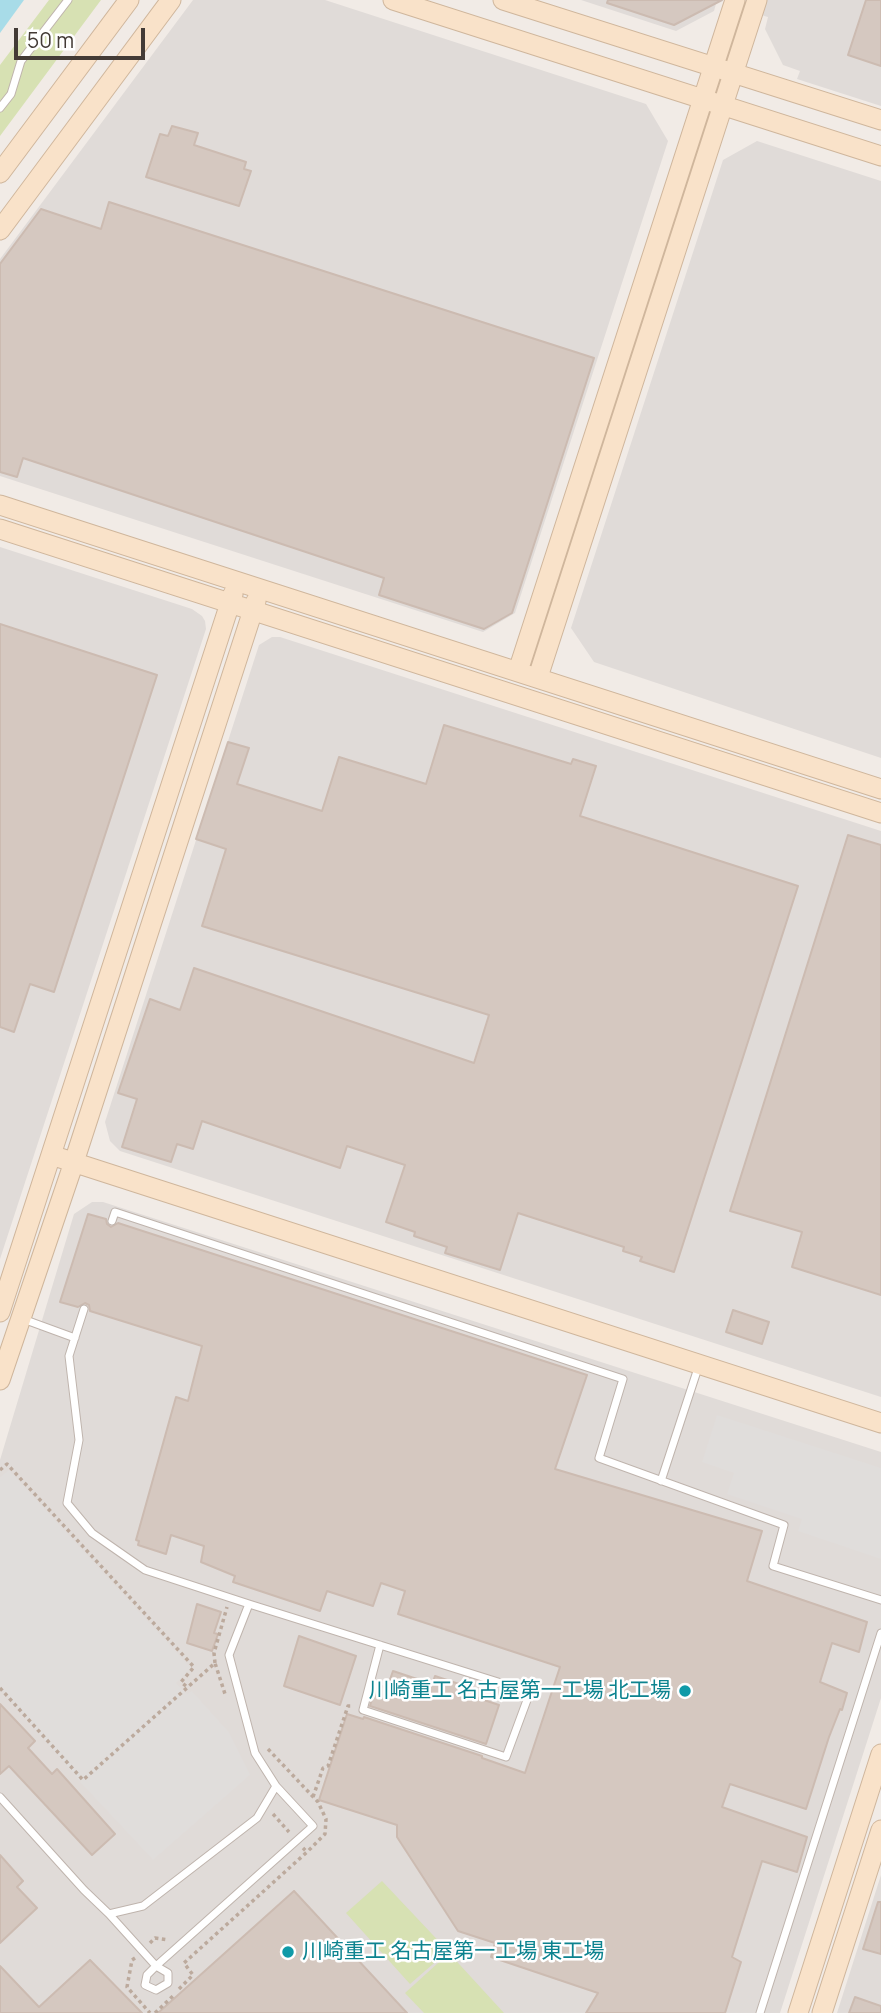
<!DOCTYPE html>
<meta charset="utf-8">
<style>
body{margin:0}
#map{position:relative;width:881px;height:2013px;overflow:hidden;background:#f1ebe6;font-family:Manrope,sans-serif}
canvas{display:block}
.scale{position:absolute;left:14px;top:28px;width:131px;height:32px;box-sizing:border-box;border:4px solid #433b36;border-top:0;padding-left:9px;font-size:21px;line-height:24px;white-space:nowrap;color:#433b36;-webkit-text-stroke:5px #fff;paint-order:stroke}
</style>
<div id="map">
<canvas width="881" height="2013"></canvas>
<div class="scale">50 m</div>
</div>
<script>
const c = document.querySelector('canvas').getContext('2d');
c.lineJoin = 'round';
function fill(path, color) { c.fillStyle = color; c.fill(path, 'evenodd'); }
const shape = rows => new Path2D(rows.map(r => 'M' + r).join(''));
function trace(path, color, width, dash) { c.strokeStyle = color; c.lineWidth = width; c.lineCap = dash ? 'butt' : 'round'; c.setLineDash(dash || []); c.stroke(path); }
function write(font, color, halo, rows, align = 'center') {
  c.font = font + ' Manrope,"Noto Sans JP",sans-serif'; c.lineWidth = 5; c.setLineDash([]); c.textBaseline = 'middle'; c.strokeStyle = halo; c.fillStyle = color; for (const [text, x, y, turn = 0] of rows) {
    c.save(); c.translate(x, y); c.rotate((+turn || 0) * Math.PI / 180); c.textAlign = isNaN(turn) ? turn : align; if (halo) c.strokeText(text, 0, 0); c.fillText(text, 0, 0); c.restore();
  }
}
fill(shape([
 [193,0,325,0,646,104,668,141,515,613,483,632,0,476,0,259],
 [581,0,717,0,714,11,676,31],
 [766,0,881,0,881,106,797,79,800,71,783,65,765,29,768,17,761,15],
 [757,141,881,181,881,758,594,662,571,628,723,160],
 [0,547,192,609,202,616,205,621,206,629,0,1259],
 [272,637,280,637,881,831,881,1397,120,1151,110,1141,105,1122,259,645],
 [92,1202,103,1202,881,1452,881,1698,780,2013,0,2013,0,1460,74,1214],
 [881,1875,881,2013,837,2013]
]), '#e0dbd8');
fill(shape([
 [49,0,101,0,0,136,0,65],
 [382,1881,448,1951,410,1984,346,1913],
 [449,1953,504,2013,424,2013,405,1993]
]), '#d7e1b3');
fill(shape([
 [717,1415,881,1468,881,1559,798,1531,802,1519,727,1494,734,1473,702,1462],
 [9,1470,191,1668,176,1683,187,1694,192,1691,228,1731,250,1775,153,1860,81,1783,0,1687,0,1477]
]), '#e0dddb');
fill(shape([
 [0,0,24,0,0,33]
]), '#a8dce8');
const building = shape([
 [608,0,722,0,674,25,607,3,608,0],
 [866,0,881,0,881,66,848,55,866,0],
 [172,126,198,133,194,145,246,162,244,169,251,171,239,206,146,177,160,134,168,136,172,126],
 [109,202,594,358,512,613,484,629,379,595,384,578,23,458,17,477,0,472,0,264,41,209,101,229,109,202],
 [0,624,157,675,54,992,30,984,14,1032,0,1027,0,624],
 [444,725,571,764,573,759,596,766,580,816,798,886,674,1272,640,1261,642,1257,623,1251,624,1247,518,1213,500,1270,445,1253,447,1247,414,1236,415,1232,386,1222,405,1165,347,1146,340,1168,202,1121,193,1149,177,1144,171,1162,122,1147,137,1099,118,1093,150,999,180,1010,194,968,474,1063,489,1015,202,926,226,849,196,839,228,742,249,748,237,784,322,811,339,757,426,784,444,725],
 [848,835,881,845,881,1295,792,1267,802,1232,730,1211,848,835],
 [88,1214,106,1219,107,1224,111,1227,118,1223,587,1375,555,1469,762,1531,747,1581,867,1622,859,1652,832,1643,820,1682,847,1693,842,1710,840,1709,829,1737,806,1809,730,1784,722,1807,807,1837,797,1872,762,1861,732,1957,741,1962,725,2013,586,2013,598,1993,491,1957,495,1943,458,1931,397,1837,397,1825,319,1800,347,1714,363,1719,364,1717,482,1756,482,1758,525,1773,560,1667,398,1614,405,1591,381,1583,373,1606,327,1591,320,1611,233,1582,235,1576,201,1562,204,1546,171,1535,166,1554,138,1545,139,1541,136,1540,176,1397,188,1401,202,1346,90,1311,89,1305,85,1303,78,1307,60,1302,88,1214],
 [733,1310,769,1322,762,1344,726,1332,733,1310],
 [197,1604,221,1612,214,1633,218,1634,212,1651,187,1643,197,1604],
 [299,1636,356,1656,340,1705,284,1686,299,1636],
 [393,1671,432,1684,435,1676,462,1685,460,1692,499,1705,486,1744,370,1706,376,1684,387,1688,393,1671],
 [0,1704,35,1741,28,1748,52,1774,57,1769,115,1834,92,1855,9,1766,0,1774,0,1704],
 [0,1855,23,1881,17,1887,37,1908,0,1943,0,1855],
 [294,1891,407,2013,158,2013,294,1891],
 [878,1902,881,1902,881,1954,863,1949,878,1902],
 [90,1960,142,2013,0,2013,0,1966,39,2007,90,1960],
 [855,1997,881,2006,881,2013,849,2013,855,1997]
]);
fill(building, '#d5c8c0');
trace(building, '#ccbbb1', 2);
const lane = shape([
 [0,108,11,94,21,61,68,0],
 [112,1221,115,1212,623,1379,599,1458,784,1525,773,1566,881,1600],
 [23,1319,75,1338],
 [661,1481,699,1365],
 [249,1604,530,1692,506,1757,363,1710,380,1645],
 [0,1797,84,1890,109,1914,143,1906,257,1818,276,1786,255,1753,229,1655,249,1604,145,1570,92,1533,67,1503,79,1440,69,1356,84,1309],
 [109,1914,156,1966,313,1826,276,1786],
 [156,1966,168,1973,168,1983,156,1990,145,1985,147,1975,156,1966],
 [760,2013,881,1633]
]);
const secondary = shape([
 [393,0,881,156],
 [503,0,881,120],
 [0,173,129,0],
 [0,230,171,0],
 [0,505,881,789],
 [0,529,881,813],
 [518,671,735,0],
 [538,677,757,0],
 [51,1155,881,1423],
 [0,1312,233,594],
 [0,1380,74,1162,256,601],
 [798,2013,881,1754],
 [822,2013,881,1830]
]);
trace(lane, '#bfb4ad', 9);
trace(secondary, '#cfb69c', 21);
trace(shape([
 [0,1470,7,1464,194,1667,181,1682,186,1686],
 [215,1663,214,1653,227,1607],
 [0,1688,83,1780,215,1663,225,1694],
 [268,1749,318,1802,326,1819,325,1834,307,1852],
 [313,1797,323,1768,328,1766,348,1706,351,1706],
 [273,1814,289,1832],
 [150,1943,155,1938,168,1940],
 [135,1958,132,1960,127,1987,150,2013],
 [179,1989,193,1975,184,1963,307,1852,303,1848],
 [155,2013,174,1995]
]), '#bcaa9d', 3.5, [3.5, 3.5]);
trace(lane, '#fff', 7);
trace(secondary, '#f9e2c9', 19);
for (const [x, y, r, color] of [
 [685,1691,7,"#0f9aa8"],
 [288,1952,7,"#0f9aa8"]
]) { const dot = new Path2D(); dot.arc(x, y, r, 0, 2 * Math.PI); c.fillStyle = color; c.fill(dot); trace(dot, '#fff', 2.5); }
write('21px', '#0d838f', '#fff', [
 ["川崎重工 名古屋第一工場 北工場",671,1691],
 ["川崎重工 名古屋第一工場 東工場",302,1952,"left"]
], 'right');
</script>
